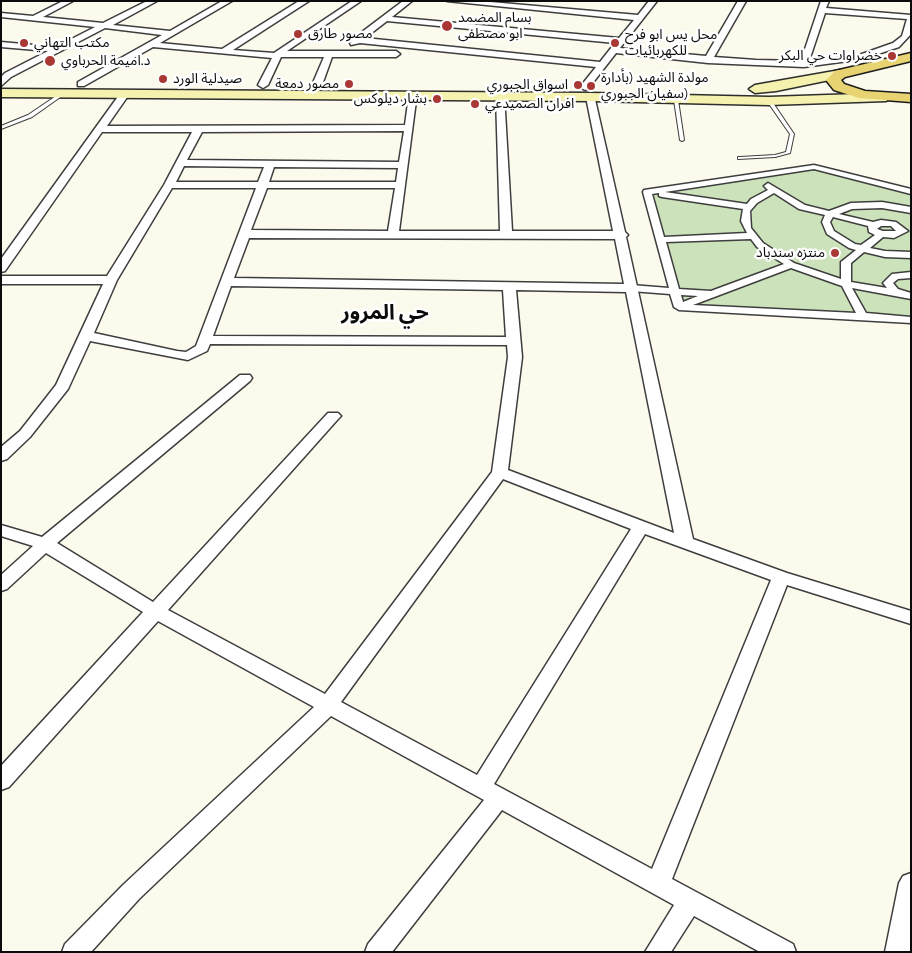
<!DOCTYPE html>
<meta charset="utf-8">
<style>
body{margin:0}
#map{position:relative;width:912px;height:953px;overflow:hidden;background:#fcfaec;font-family:"Zilla Slab",serif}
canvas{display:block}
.frame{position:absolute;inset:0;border:2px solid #0b0b0b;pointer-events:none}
</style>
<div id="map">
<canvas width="912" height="953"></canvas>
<div class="frame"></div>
</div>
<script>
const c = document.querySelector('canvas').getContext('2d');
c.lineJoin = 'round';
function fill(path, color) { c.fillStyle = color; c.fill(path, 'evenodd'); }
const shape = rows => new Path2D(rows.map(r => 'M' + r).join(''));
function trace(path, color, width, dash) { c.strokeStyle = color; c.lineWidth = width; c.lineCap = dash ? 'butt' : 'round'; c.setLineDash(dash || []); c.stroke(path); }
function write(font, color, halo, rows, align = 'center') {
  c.font = font + ' "Zilla Slab","Noto Sans Arabic",serif'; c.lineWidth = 5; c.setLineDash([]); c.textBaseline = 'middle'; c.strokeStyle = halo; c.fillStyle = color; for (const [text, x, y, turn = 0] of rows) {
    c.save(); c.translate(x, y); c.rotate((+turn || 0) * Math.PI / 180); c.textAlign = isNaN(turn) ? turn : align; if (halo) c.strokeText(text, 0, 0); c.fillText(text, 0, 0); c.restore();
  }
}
fill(shape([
 [814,166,911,190,911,322,676,308,644,191]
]), '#cce2ba');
const service = shape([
 [62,92,66,93,32,117,1,129,1,126,28,115,62,92],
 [676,99,678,100,684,140,682,141,680,140,674,100,676,99],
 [767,100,771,100,794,134,790,153,775,157,738,159,738,157,740,157,775,155,786,152,790,134,767,101,767,100]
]);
const pedestrian = shape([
 [814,165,911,189,911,194,814,169,665,192,747,204,751,199,768,190,764,186,768,183,805,205,829,211,851,203,882,202,911,207,911,213,882,208,852,209,839,214,873,222,881,220,896,222,908,231,894,238,883,237,870,248,885,251,911,252,911,258,885,257,864,252,851,263,851,282,887,288,883,283,892,274,911,272,911,278,898,279,893,283,898,289,911,293,911,299,852,288,866,313,911,317,911,323,679,310,674,307,670,294,631,291,626,288,631,285,669,288,643,192,644,190,814,165],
 [659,193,659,196,662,197,743,209,741,221,747,233,664,237,652,194,659,193],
 [774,193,799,209,825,215,822,222,827,234,849,248,856,250,841,262,841,279,794,263,763,243,751,228,750,211,757,203,774,193],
 [833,217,868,226,869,232,875,235,861,245,855,244,834,231,830,222,833,217],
 [881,226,891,226,896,231,883,231,877,229,881,226],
 [751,239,757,247,784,264,711,291,679,289,666,242,751,239],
 [791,268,842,286,856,313,693,305,791,268],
 [681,295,698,296,683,302,681,295]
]);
const minor = shape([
 [63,1,73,1,43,17,103,23,147,1,157,1,113,25,170,31,222,1,232,1,160,43,222,49,299,1,309,1,233,50,274,53,352,1,361,1,287,51,396,51,400,54,396,57,332,57,322,85,317,88,312,85,324,57,281,57,268,85,263,88,258,85,272,58,153,47,84,86,78,86,78,82,162,35,105,28,11,77,1,86,1,77,5,73,48,51,1,47,1,42,56,47,95,27,1,17,1,13,33,16,63,1],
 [403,1,412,1,392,17,619,38,634,20,447,1,479,1,638,15,649,1,657,1,620,48,706,56,738,1,746,1,714,57,756,60,801,61,821,1,829,1,826,8,911,15,911,34,899,47,863,59,804,67,708,63,616,53,588,89,585,90,580,87,596,67,360,43,351,45,350,43,354,38,403,1],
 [825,13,907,19,902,36,893,43,859,55,809,61,825,13],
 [387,21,615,43,600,62,365,38,387,21],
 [122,91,130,93,107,126,405,125,409,95,417,93,399,231,500,231,496,96,504,94,512,231,613,231,586,97,594,95,625,232,628,235,626,237,693,539,787,573,911,611,911,624,787,585,672,879,793,944,796,952,760,952,694,916,671,952,645,952,674,905,502,810,392,952,365,952,368,944,484,800,331,716,139,899,91,952,62,952,65,944,123,885,314,707,158,621,9,787,1,790,1,766,143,612,46,553,7,589,1,591,1,575,33,546,1,536,1,525,42,537,240,375,250,375,252,378,250,381,57,543,153,602,328,413,338,413,341,416,338,419,168,610,325,694,492,472,508,357,507,345,210,344,207,351,188,360,90,341,68,389,30,437,7,459,1,461,1,447,20,431,56,385,103,284,1,284,1,276,107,276,164,185,192,132,102,132,5,271,1,272,1,259,122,91],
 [404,131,399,162,187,160,202,132,404,131],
 [184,166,264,167,258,182,176,182,184,166],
 [274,167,398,168,396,182,269,182,274,167],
 [172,188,256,188,196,346,186,352,177,351,94,333,117,280,172,188],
 [267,188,395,188,388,231,251,230,267,188],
 [249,238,615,239,624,284,234,278,249,238],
 [231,286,503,290,506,337,213,336,231,286],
 [516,290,626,292,674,533,508,470,522,357,516,290],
 [503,479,631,529,477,775,341,702,503,479],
 [645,534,771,580,652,869,494,784,645,534],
 [911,873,910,952,885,952,899,883,903,876,911,873]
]);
const secondary = shape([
 [840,70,844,71,846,74,844,77,776,91,755,93,749,89,755,85,840,70],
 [1,89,591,93,769,97,886,93,892,97,886,101,769,105,591,101,1,97,1,89]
]);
const primary = shape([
 [911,53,911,61,845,77,841,80,844,84,865,91,911,94,911,102,859,98,834,90,826,80,835,71,911,53]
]);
trace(service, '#3e3e3e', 2);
trace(pedestrian, '#3e3e3e', 3);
trace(minor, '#3e3e3e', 3);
trace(secondary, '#2d2d2d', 3);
trace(primary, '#1c1c1c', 3);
fill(service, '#fff');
fill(pedestrian, '#fff');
fill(minor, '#fff');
fill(secondary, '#f5f2af');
fill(primary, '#e7d371');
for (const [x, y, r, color] of [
 [447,26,6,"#a93835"],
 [298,34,5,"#a93835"],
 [24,43,5,"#a93835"],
 [615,43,5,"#a93835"],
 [892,56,5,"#a93835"],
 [50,61,6,"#a93835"],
 [163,79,5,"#a93835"],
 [349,84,5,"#a93835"],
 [578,85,5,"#a93835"],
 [591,86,5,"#a93835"],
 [437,99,5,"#a93835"],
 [475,104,5,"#a93835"],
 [835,253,5,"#a93835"]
]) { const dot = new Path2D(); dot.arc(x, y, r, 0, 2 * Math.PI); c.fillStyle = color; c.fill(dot); trace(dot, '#fff', 2); }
write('14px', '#0b0b0b', '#fff', [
 ["بسام المضمد",458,18],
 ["ابو مصطفى",458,34],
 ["مصور طارق",308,34],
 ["محل يس ابو فرح",625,35],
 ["للكهربائيات",625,51],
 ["مكتب التهاني",34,43],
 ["خضراوات حي البكر",882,56,"right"],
 ["د.اميمة الحرباوي",61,61],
 ["مولدة الشهيد (بأدارة",601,78],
 ["سفيان الجبوري)",601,94],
 ["صيدلية الورد",173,79],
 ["مصور دمعة",339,84,"right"],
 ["اسواق الجبوري",568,85,"right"],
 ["بشار ديلوكس",427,99,"right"],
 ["افران الصميدعي",485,104],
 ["منتزه سندباد",825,253,"right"]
], 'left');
write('bold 21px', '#0b0b0b', '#fff', [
 ["حي المرور",385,313]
]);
</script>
